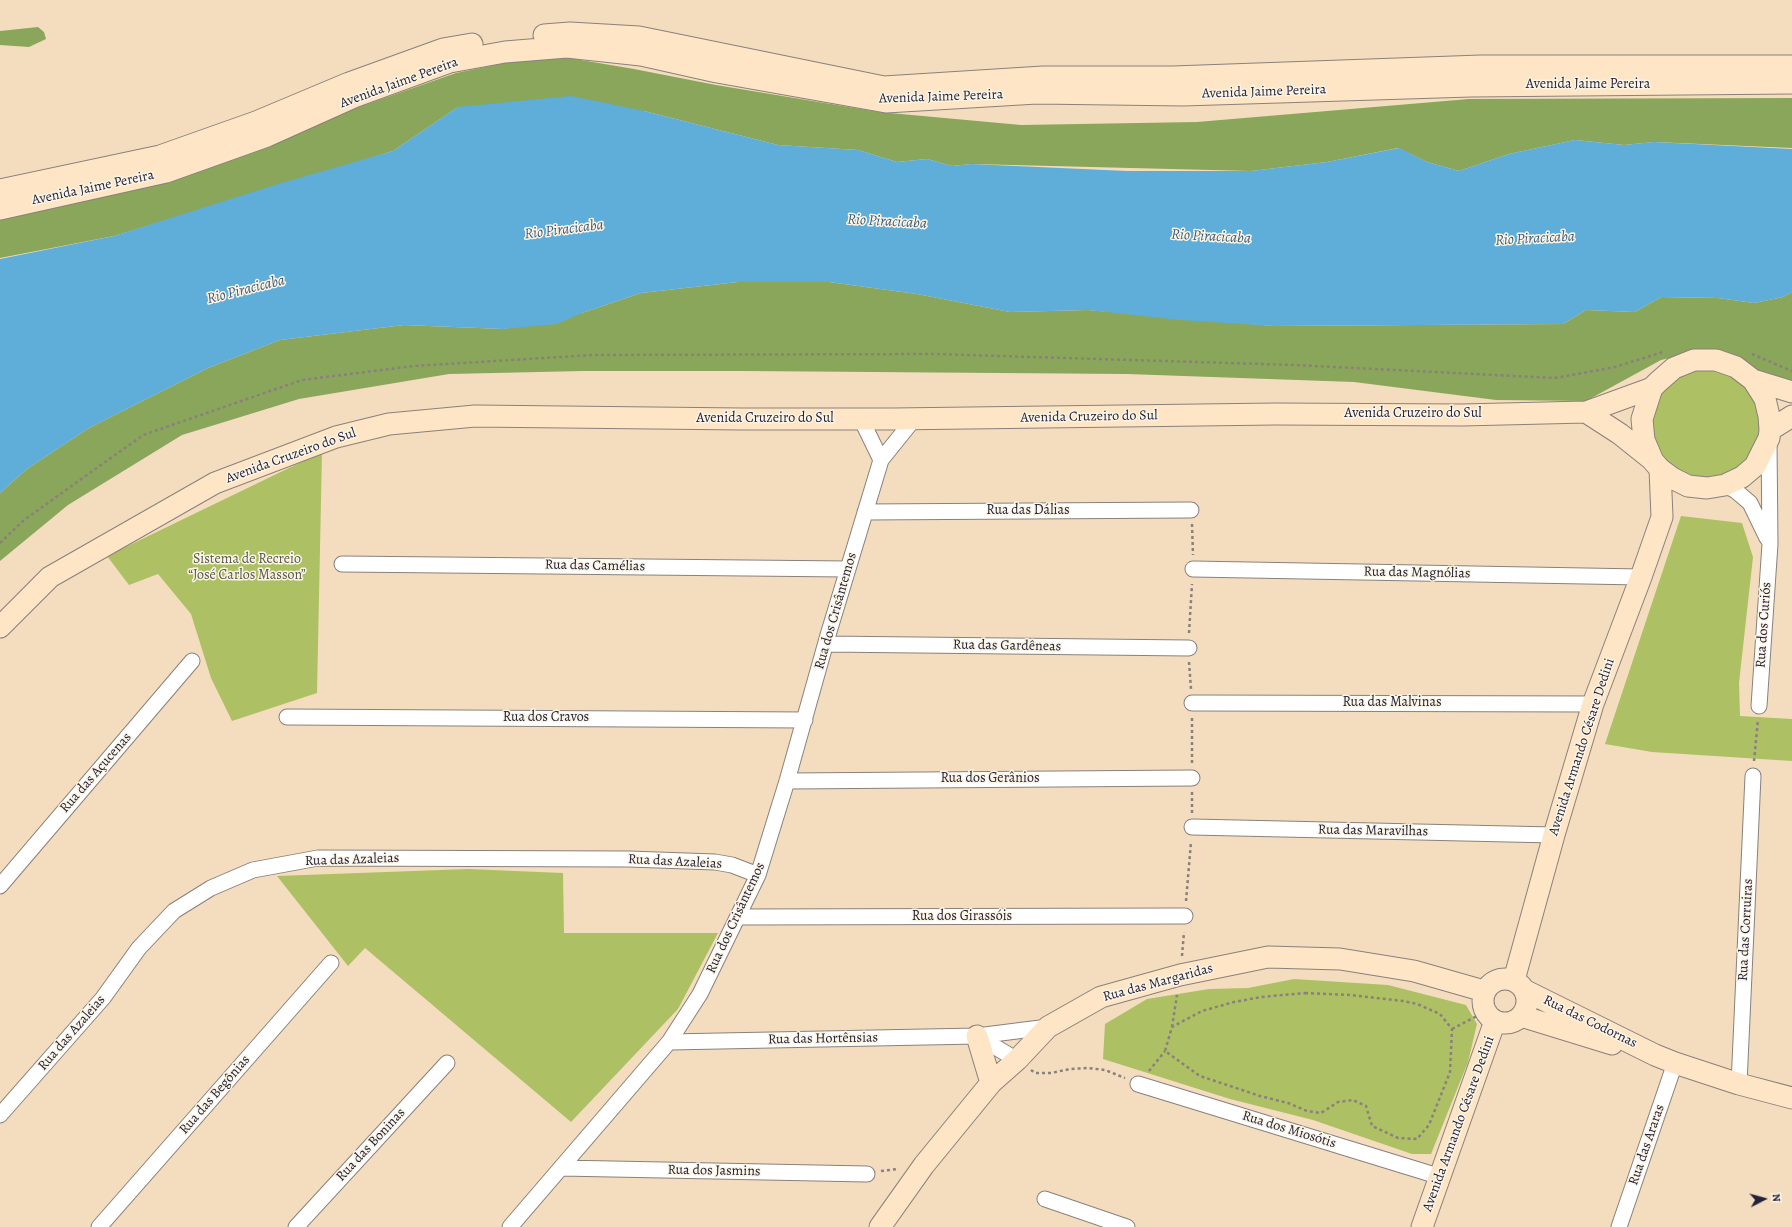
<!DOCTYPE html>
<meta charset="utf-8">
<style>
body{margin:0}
#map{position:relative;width:1792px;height:1227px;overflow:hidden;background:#f3ddbe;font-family:Alegreya,serif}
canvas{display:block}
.north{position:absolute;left:1744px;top:1179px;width:40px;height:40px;-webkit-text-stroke:3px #fcf5e5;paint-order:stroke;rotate:84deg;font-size:11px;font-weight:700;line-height:16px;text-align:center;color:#22223b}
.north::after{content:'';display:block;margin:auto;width:14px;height:18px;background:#22223b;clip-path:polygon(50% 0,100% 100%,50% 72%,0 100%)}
</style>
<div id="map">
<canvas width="1792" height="1227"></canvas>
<div class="north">N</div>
</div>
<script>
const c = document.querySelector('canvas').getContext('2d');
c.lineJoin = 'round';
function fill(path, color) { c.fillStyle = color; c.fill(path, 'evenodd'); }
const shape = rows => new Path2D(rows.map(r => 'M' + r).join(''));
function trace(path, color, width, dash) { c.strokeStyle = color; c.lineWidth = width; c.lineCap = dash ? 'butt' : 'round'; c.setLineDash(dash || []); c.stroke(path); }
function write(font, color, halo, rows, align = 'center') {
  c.font = font + ' Alegreya,serif'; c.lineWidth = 3; c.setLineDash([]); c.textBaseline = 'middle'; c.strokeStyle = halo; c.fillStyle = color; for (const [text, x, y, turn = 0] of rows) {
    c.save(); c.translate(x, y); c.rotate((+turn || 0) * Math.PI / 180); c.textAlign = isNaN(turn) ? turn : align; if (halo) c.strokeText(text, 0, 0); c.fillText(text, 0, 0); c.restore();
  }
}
fill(shape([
 '1651 424a55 55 0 1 1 110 0a55 55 0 1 1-110 0Z',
 [322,452,317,693,232,721,211,678,191,614,158,574,129,585,107,556],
 [1681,516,1742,523,1753,557,1739,683,1740,716,1792,719,1792,761,1652,752,1605,744],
 [468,869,563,873,564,933,718,933,678,1009,571,1122,365,948,348,966,277,876],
 [1294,979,1388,985,1466,1005,1477,1024,1468,1062,1431,1154,1412,1154,1313,1120,1230,1099,1103,1059,1105,1024,1147,999,1209,989,1248,988]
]), '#aec064');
fill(shape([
 [38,27,44,32,46,39,29,47,0,45,0,31],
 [569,58,634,69,716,85,879,112,1021,125,1197,122,1469,99,1792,98,1792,148,1654,142,1624,145,1575,140,1509,154,1459,171,1427,162,1398,148,1327,162,1251,171,971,164,952,166,927,159,897,162,858,150,778,145,644,111,458,107,393,151,114,236,0,258,0,218,174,180,356,108,456,73,510,62],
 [738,282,829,282,917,294,1010,312,1088,310,1274,326,1563,324,1586,310,1635,312,1661,297,1718,298,1754,303,1783,297,1792,292,1792,383,1757,377,1737,356,1696,352,1661,360,1586,401,1496,400,1354,382,1127,374,744,371,583,371,449,374,299,399,182,435,68,505,0,561,0,493,27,469,89,428,208,368,280,340,404,325,503,329,582,313,641,293]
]), '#8aa65a');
fill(shape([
 [571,96,644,111,778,145,858,150,897,162,927,159,952,166,971,164,1127,171,1251,171,1327,162,1399,148,1427,162,1459,171,1509,154,1575,140,1624,145,1654,142,1792,149,1792,292,1783,297,1754,303,1718,298,1661,297,1635,312,1586,310,1563,324,1274,326,1180,320,1088,310,1010,312,917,294,829,282,738,282,641,293,582,313,557,324,503,329,404,325,280,340,208,368,89,428,27,469,0,493,0,259,114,236,275,185,393,151,458,107]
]), '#5fadd9');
const street = shape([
 [861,419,881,460],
 [1725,485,1736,491,1750,503,1767,538],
 [865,512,1191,510],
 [342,564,848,569],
 [1193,569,1641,577],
 [826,644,1189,648],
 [1192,703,1593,704],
 [1759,706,1770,544,1769,441],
 [287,717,805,720],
 [787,781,1192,778],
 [1192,827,1554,835],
 [0,886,192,661],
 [738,917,1185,916],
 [977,1036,1017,1060],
 [669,1042,977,1036,1048,1027],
 [1138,1084,1441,1177],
 [1739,1084,1753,776],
 [0,1115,103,998,139,948,174,911,211,888,253,870,318,858,629,859,715,862,732,865,758,875],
 [561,1168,867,1174],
 [1045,1199,1127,1227],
 [99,1227,331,963],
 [296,1227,447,1063],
 [510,1227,669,1042,700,994,758,875,787,781,828,635,881,460,914,419],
 [1619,1227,1675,1063]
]);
const secondary = shape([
 [544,35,570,33,639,37,884,87,1043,77,1173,77,1481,66,1792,66],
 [0,190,160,156,256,122,349,83,443,49,472,44],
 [0,209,166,172,267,136,354,97,450,62,505,52,567,47,641,55,717,72,886,102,1037,93,1183,95,1471,86,1792,83],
 [1753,380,1765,399,1769,416,1770,430,1769,438,1755,466,1742,477,1725,485,1707,488,1688,486,1672,478,1660,469,1653,461,1644,440,1642,419,1652,388,1658,382,1674,368,1694,360,1716,360,1736,367,1753,380,1792,392],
 [1586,412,1620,434,1650,458],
 [1770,430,1792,416],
 [0,627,50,577,215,483,336,437,389,424,475,416,742,419,893,419,1276,414,1462,415,1586,412,1652,388],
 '1483 1001a22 22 0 1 1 44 0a22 22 0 1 1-44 0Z',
 [1514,980,1554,835,1593,704,1641,577,1662,517,1660,469],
 [1524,990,1655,1055,1675,1063,1739,1084,1792,1098],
 [1521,1016,1612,1044],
 [977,1036,991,1083],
 [880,1227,924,1165,991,1083,1017,1060,1048,1027,1101,997,1180,975,1268,957,1340,959,1414,971,1484,991],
 [1422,1227,1495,1021]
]);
trace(street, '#8a807c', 17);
trace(secondary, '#8a807c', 23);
trace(shape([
 [1752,354,1792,371],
 [1192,524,1193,555],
 [0,543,24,520,143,435,302,380,413,366,593,355,935,354,1295,365,1555,378,1615,367,1663,352],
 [1189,633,1192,584],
 [1189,662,1191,689],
 [1754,761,1758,720],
 [1192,763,1192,718],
 [1192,813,1192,792],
 [1186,901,1191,842],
 [1182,956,1184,932],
 [1305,993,1350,995,1403,1001,1417,1004,1440,1014,1452,1029,1450,1072,1429,1125,1417,1139,1398,1138,1372,1126,1366,1106,1353,1100,1338,1102,1321,1113,1307,1111,1288,1103,1260,1096,1200,1076,1165,1051,1172,1027,1202,1011,1234,1002,1261,997,1305,993],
 [1172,1027,1177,995],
 [1452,1029,1477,1016],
 [1031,1070,1035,1073,1051,1073,1070,1069,1088,1068,1105,1070,1125,1078],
 [1149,1071,1165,1051],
 [881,1171,898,1169]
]), '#8a807c', 2.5, [3, 3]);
trace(street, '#fff', 15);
trace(secondary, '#fde5c5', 21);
write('14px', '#22223b', '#fcf5e5', [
 ["Avenida Jaime Pereira",399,83,-20],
 ["Avenida Jaime Pereira",1588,85],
 ["Avenida Jaime Pereira",1264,92,-2],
 ["Avenida Jaime Pereira",941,97,-2],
 ["Avenida Jaime Pereira",93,188,-12],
 ["Avenida Cruzeiro do Sul",1413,414],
 ["Avenida Cruzeiro do Sul",1089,417,-1],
 ["Avenida Cruzeiro do Sul",765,419],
 ["Avenida Cruzeiro do Sul",291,456,-20],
 ["Rua das Dálias",1028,511],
 ["Rua das Camélias",595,566,1],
 ["Rua das Magnólias",1417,573,1],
 ["Rua dos Crisântemos",836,611,-74],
 ["Rua dos Curiós",1764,625,-86],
 ["Rua das Gardêneas",1007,646,1],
 ["Rua das Malvinas",1392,703],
 ["Rua dos Cravos",546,718],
 ["Avenida Armando Césare Dedini",1582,747,-72],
 ["Rua das Açucenas",96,773,-49],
 ["Rua dos Gerânios",990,779],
 ["Rua das Maravilhas",1373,831,1],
 ["Rua das Azaleias",352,860,-2],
 ["Rua das Azaleias",675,862,3],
 ["Rua dos Girassóis",962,917],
 ["Rua dos Crisântemos",736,918,-65],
 ["Rua das Corruiras",1746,930,-87],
 ["Rua das Margaridas",1158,983,-15],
 ["Rua das Codornas",1590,1022,26],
 ["Rua das Azaleias",72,1033,-49],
 ["Rua das Hortênsias",823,1039,-1],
 ["Rua das Begônias",215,1095,-49],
 ["Avenida Armando Césare Dedini",1459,1124,-70],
 ["Rua dos Miosótis",1289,1130,17],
 ["Rua das Boninas",371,1145,-47],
 ["Rua das Araras",1647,1145,-71],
 ["Rua dos Jasmins",714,1171,1]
]);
write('14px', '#535949', '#fcf5e5', [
 ["Sistema de Recreio",247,560],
 ["“José Carlos Masson”",247,576]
]);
write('italic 15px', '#3a5a7a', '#fcf5e5', [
 ["Rio Piracicaba",887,222,3],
 ["Rio Piracicaba",564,230,-7],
 ["Rio Piracicaba",1211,237,3],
 ["Rio Piracicaba",1535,239,-3],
 ["Rio Piracicaba",246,290,-14]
]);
</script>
